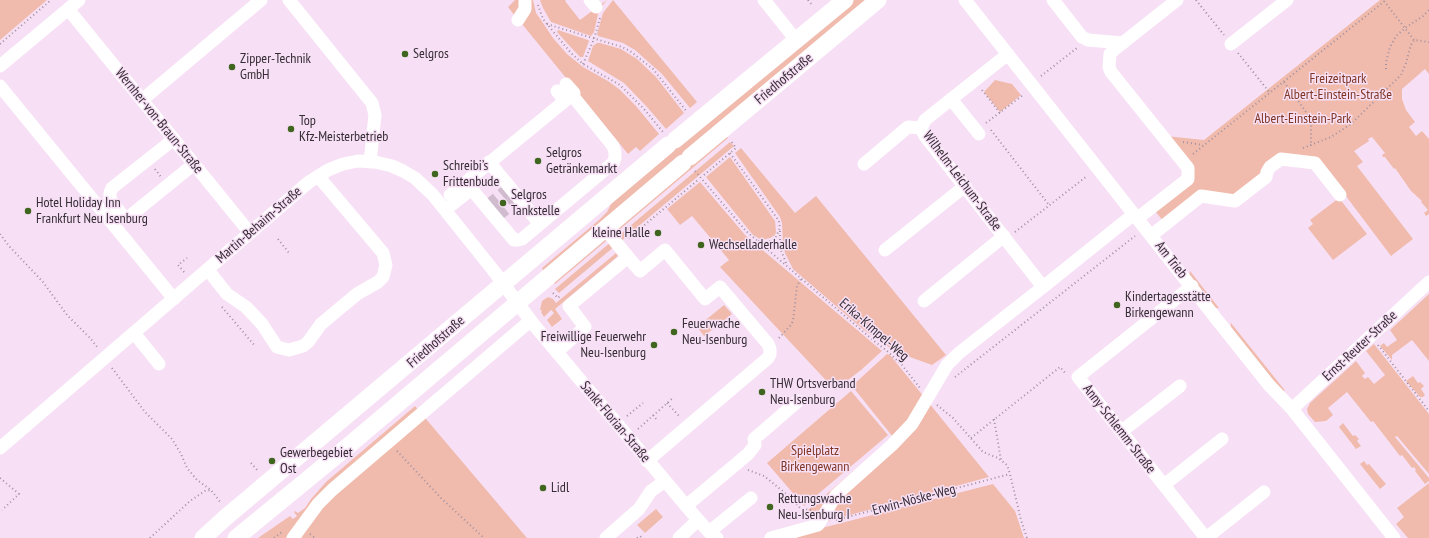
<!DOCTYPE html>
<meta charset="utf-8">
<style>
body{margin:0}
canvas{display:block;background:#f7e0f5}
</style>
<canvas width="1429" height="538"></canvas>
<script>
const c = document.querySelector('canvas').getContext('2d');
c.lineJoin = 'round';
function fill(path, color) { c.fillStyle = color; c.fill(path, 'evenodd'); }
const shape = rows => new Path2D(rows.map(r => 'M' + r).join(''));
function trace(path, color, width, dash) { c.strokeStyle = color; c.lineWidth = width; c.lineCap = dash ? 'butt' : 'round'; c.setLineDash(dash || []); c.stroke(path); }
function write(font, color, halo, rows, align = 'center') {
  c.font = font + ' "PT Sans Narrow",sans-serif'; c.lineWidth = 3; c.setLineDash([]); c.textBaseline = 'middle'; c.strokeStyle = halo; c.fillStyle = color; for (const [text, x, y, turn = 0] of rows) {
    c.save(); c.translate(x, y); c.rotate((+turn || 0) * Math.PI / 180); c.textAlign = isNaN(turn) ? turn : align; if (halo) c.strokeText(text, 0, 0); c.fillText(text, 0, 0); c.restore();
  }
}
fill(shape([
 [0,0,47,0,0,40],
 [515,0,522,0,515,16,508,7],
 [529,0,533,0,536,13,541,20,553,38,567,54,583,67,608,81,619,89,636,106,659,134,640,151,636,147,628,154,522,24],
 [540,0,566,0,565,1,580,20,607,0,602,6,598,14,594,32,591,36,551,22,543,8],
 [613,0,697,102,690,108,662,74,635,50,623,43,598,36,597,34,603,13],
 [854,0,868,0,544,272,542,268,599,220,607,212,612,202,746,89],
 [1380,0,1429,0,1429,74,1425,69,1402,89,1402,99,1406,110,1415,122,1409,127,1416,136,1422,131,1429,139,1429,214,1426,216,1424,213,1428,210,1421,202,1422,201,1411,191,1395,168,1394,169,1385,157,1383,157,1382,155,1385,153,1372,137,1368,139,1369,141,1354,151,1363,162,1357,166,1413,239,1391,256,1321,163,1281,161,1236,203,1200,200,1167,226,1148,202,1153,202,1183,178,1183,168,1166,136,1204,140],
 [558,30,588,40,589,41,583,57,580,57,566,42,557,32],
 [597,43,600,43,621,49,637,59,656,77,684,113,666,129,647,107,624,83,588,61,593,46],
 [995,80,1012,84,1021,95,1000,112,984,92],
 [726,136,728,138,555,284,553,282],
 [730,142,734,146,559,293,555,289],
 [741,148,795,213,816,196,946,355,932,365,896,352,864,330,793,269,785,253,783,245,782,223,780,217,735,153],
 [730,157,775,221,776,232,775,235,770,238,762,240,753,235,706,177],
 [700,182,746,236,882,351,861,370,835,390,720,267,729,260,692,216,680,225,667,209],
 [1339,198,1367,234,1333,260,1308,228,1313,224,1310,220],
 [616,253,618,256,555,309,562,319,552,327,547,320,554,313,551,310,544,317,541,312,542,310,540,310,542,301,548,297,553,299,556,303],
 [1190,271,1219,308,1214,308,1189,276],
 [1429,294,1429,361,1412,340,1392,355,1392,360,1380,346,1384,343,1387,347,1397,340,1390,330],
 [724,305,732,314,704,336,697,327],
 [1231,323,1283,388,1285,391,1280,391,1230,329],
 [1374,344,1429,414,1429,474,1397,436,1395,437,1429,478,1429,481,1425,484,1415,471,1416,470,1414,467,1412,468,1402,455,1400,456,1373,421,1371,422,1347,392,1328,408,1333,415,1326,421,1315,422,1308,414,1307,409,1310,403,1356,361,1365,373,1362,376,1365,379,1368,377,1374,384,1385,375,1366,351],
 [887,354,890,355,989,477,817,524,808,510,893,437,852,386],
 [1413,376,1418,383,1420,382,1424,386,1421,389,1425,395,1423,397,1420,397,1406,381],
 [851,391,888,435,804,506,767,463],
 [415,406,527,538,258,538,290,516,293,519,297,516,294,512,295,511,298,513,305,508,311,499,326,482],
 [1343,423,1353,436,1355,435,1359,439,1357,441,1361,446,1356,449,1339,427],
 [1364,461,1367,465,1369,464,1386,484,1380,489,1360,464],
 [1429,483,1429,538,1408,538,1396,524,1404,517,1397,508],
 [993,484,1015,511,1024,538,783,538],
 [656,509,663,517,645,533,637,525]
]), '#f0bbad');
trace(shape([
 [487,207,510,188],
 [495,217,519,198]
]), '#d0bcce', 13, [13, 6]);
trace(shape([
 [808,0,812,5],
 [1196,0,1224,35],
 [1384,1,1414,40],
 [538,5,543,19,547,24,571,53,583,64,620,85,644,109,663,132],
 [547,24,622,47,630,51,653,69,687,112],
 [0,44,51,0],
 [1238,53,1270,93],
 [583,64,594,39,600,18],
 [1386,69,1386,62,1390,47,1396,36,1405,28,1423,16,1429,10],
 [1041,76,1077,48],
 [1284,82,1309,116,1311,121,1311,146],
 [982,90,1000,113],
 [986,123,1023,95],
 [991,130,1049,205],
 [1183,142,1203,145],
 [1303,148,1331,137,1351,124,1401,75,1406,63,1411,45,1414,40,1429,42],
 [730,153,779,221,780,228,775,239,765,243,758,241],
 [1193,154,1386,0],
 [155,169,161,177],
 [695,171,746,231,874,341,886,350,902,365,920,388],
 [704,175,736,148,731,141],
 [780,231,780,248,787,265],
 [1015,232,1087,176],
 [0,234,9,246,43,282,67,315,90,338,98,348],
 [629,238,698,180],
 [278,239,289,253],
 [184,272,178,265,187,258],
 [553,293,558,298,560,296],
 [222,307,255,346],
 [779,338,791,325,793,321,797,286,801,279],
 [1378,345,1429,411],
 [112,368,145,412,172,439,181,454,187,468,197,480,211,490,221,503],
 [955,377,1135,236],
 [667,403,680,417],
 [937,405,953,418,983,452,998,458,1007,465,1010,474,1021,520,1027,538],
 [653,415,657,420],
 [627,416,643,403],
 [994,419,1001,460],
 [638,429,674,397],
 [971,438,1060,367,1066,374],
 [397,451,441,498,484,538],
 [251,463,258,471],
 [748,470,764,476,790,497,801,509,814,510],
 [0,478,19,494,2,510],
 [836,520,1010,474],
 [310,534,315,538],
 [150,538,190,501,205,491,211,490],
 [274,538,282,532],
 [637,538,640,536,642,538]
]), '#a291a0', 2, [1, 3]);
trace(shape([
 [289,0,372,103,375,115,370,162],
 [590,0,596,7],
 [764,0,796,40],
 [965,0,1218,321,1269,385,1292,409,1394,538],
 [1053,0,1082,37,1088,40,1123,43],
 [68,9,250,233],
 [518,20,525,9,525,0],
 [1231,44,1287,0],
 [1008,54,925,120,921,128,925,136,1043,287,1134,214],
 [0,66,79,0],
 [0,86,174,299],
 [557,91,565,101],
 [951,99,979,134],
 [142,100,261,0],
 [174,139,112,188,110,193,110,199,122,215,126,217,130,216,194,164],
 [489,162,540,224],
 [864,164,908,127,921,128],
 [450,195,572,95],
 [445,210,468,192,473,191,514,240,518,240,522,239,613,163,615,158,615,152,613,146,572,95,574,93,566,84],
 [1138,218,1188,179,1188,168,1111,72,1109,67,1110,54,1115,49,1177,0],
 [605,229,628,257],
 [1152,235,1201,196,1235,201,1266,177,1267,172,1270,167,1281,159,1315,163,1340,195],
 [885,250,965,186],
 [208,270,227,294,246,307,262,324,277,347,289,350,303,346,308,342,321,324,357,294,378,282,383,277,386,265,383,253,318,176],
 [1192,286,1078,377,1206,538],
 [924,301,1004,236],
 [134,333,159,364],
 [557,352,585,327,569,306,628,257,640,271,665,250,705,299,720,287,768,344,770,349,770,354,768,358,647,461],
 [1292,409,1429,282],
 [1122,431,1180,386],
 [0,448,309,182,328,170,343,164,358,161,375,162,392,166,403,171,415,178,433,195,493,270,534,325,693,514,709,532,717,538],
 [1164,485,1222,439],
 [686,506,748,454,755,445,754,439,798,401],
 [709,532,751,498],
 [293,538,318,504,332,490,530,321],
 [606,538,639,509,651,491,665,481],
 [679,538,698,520],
 [771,538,818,525,836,495,892,445,912,424,947,365,959,353,1043,287],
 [1206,538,1264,492]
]), '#fff', 13);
trace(shape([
 [675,140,845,0],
 [690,157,878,0],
 [203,538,225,518,668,145],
 [236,538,341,452,683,163]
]), '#fff', 17);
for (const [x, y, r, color] of [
 [405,54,4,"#3f651f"],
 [232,67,4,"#3f651f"],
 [291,129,4,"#3f651f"],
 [538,161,4,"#3f651f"],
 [435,174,4,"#3f651f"],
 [503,203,4,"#3f651f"],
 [28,211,4,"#3f651f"],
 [658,233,4,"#3f651f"],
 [701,245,4,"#3f651f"],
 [1117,305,4,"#3f651f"],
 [674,332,4,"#3f651f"],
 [654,345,4,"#3f651f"],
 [762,392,4,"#3f651f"],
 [272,461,4,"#3f651f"],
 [543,488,4,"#3f651f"],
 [770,507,4,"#3f651f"]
]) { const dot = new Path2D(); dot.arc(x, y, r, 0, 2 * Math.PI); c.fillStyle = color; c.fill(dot); trace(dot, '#f7e0f5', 1.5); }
write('14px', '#352c34', '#f7e0f5', [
 ["Selgros",413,54],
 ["Zipper-Technik",240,59],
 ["GmbH",240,75],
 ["Top",299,121],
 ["Kfz-Meisterbetrieb",299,137],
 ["Selgros",546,153],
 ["Getränkemarkt",546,169],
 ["Schreibi’s",443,166],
 ["Frittenbude",443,182],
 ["Selgros",511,195],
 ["Tankstelle",511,211],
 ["Hotel Holiday Inn",36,203],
 ["Frankfurt Neu Isenburg",36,219],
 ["kleine Halle",650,233,"right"],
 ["Wechselladerhalle",709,245],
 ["Kindertagesstätte",1125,297],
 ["Birkengewann",1125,313],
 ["Feuerwache",682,324],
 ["Neu-Isenburg",682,340],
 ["Freiwillige Feuerwehr",646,337,"right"],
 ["Neu-Isenburg",646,353,"right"],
 ["THW Ortsverband",770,384],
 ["Neu-Isenburg",770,400],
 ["Gewerbegebiet",280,453],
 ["Ost",280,469],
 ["Lidl",551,488],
 ["Rettungswache",778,499],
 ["Neu-Isenburg I",778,515]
], 'left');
write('14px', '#352c34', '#f7e0f5', [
 ["Friedhofstraße",784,79,-40],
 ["Wernher-von-Braun-Straße",159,121,51],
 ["Wilhelm-Leichum-Straße",962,181,53],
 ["Martin-Behaim-Straße",259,225,-41],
 ["Am Trieb",1171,260,52],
 ["Erika-Kimpel-Weg",874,330,41],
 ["Friedhofstraße",436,342,-41],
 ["Ernst-Reuter-Straße",1360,346,-43],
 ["Sankt-Florian-Straße",615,422,50],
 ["Anny-Schlemm-Straße",1119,429,52],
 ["Erwin-Nöske-Weg",914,500,-15]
]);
write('14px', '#7e3422', '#f7e0f5', [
 ["Freizeitpark",1338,79],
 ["Albert-Einstein-Straße",1338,95],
 ["Albert-Einstein-Park",1303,119],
 ["Spielplatz",815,451],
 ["Birkengewann",815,467]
]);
</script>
